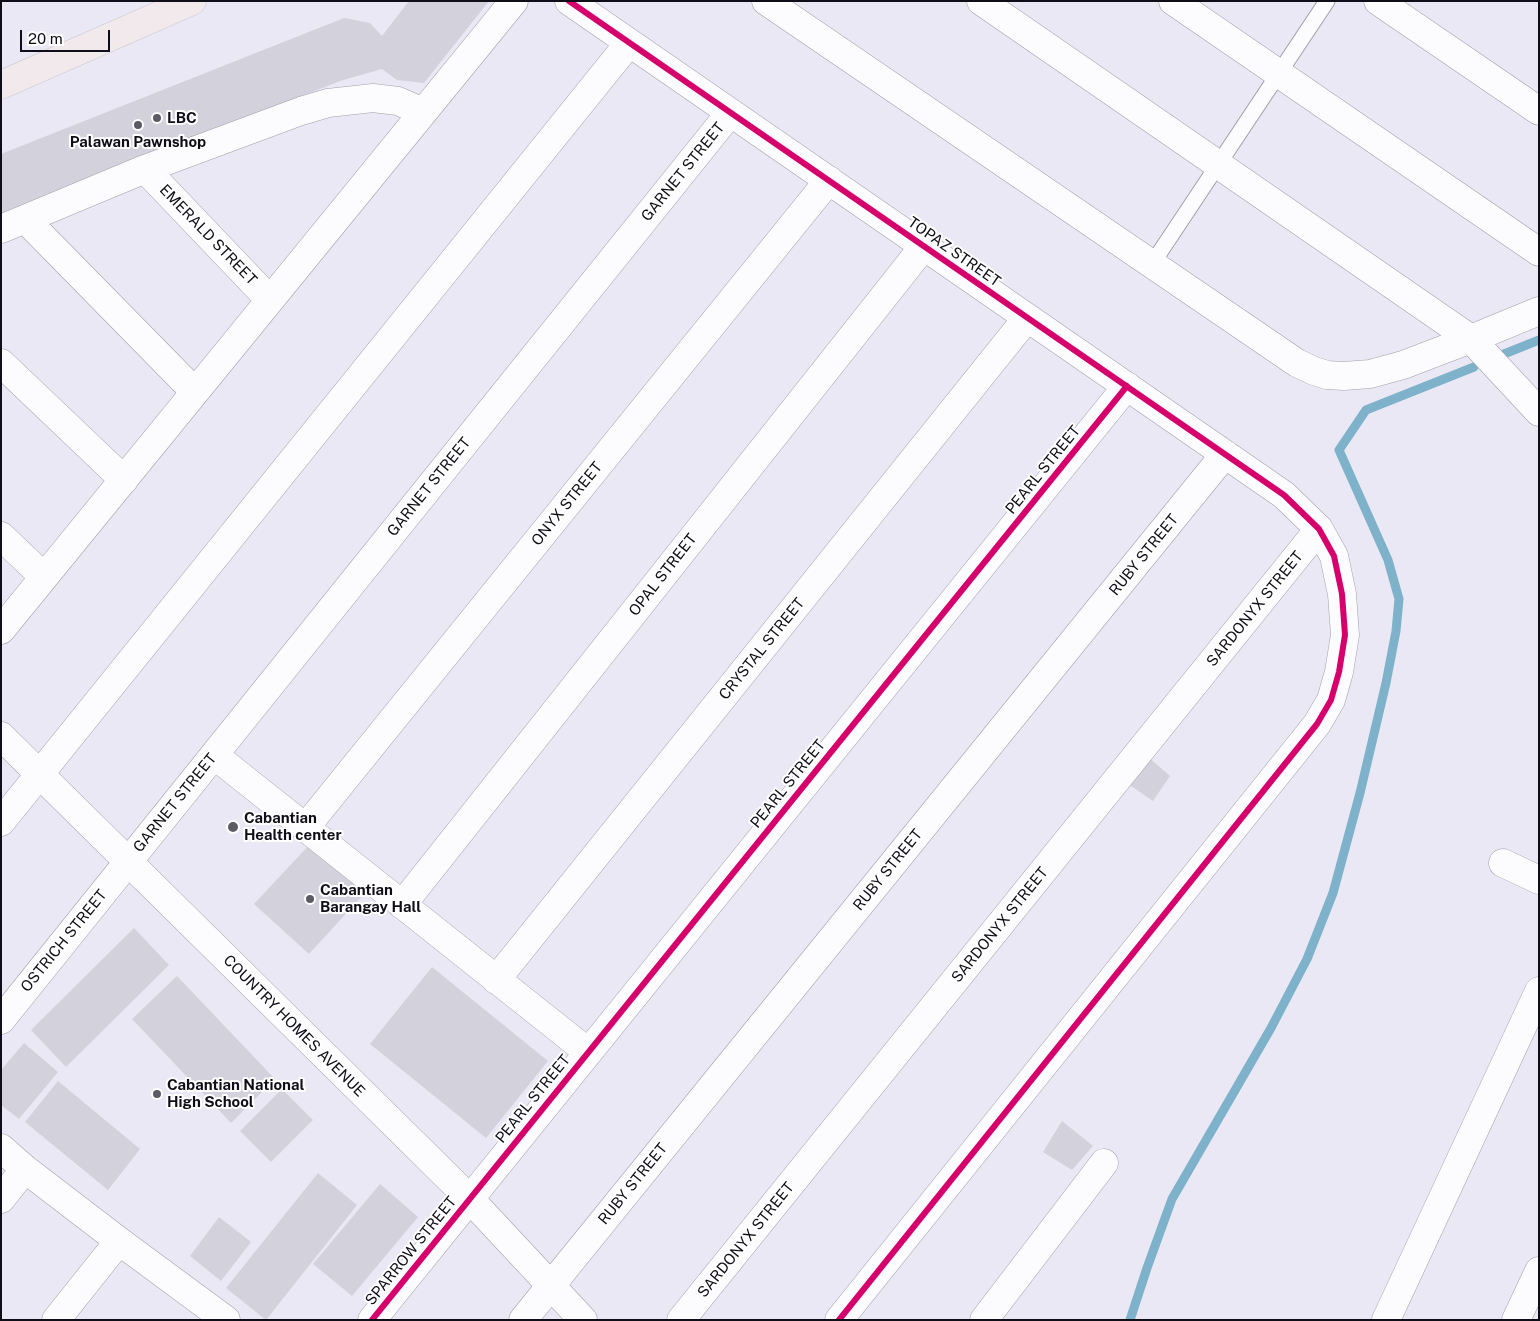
<!DOCTYPE html>
<style>
body{margin:0}
#map{position:relative;width:1540px;height:1321px;overflow:hidden;background:#ebe8f5;font-family:"Public Sans",sans-serif}
canvas{display:block}
.frame{position:absolute;inset:0;border:2px solid #0f0d17;pointer-events:none}
.scale{position:absolute;left:20px;top:30px;width:90px;height:22px;box-sizing:border-box;border:2px solid #0f0d17;border-top:0;padding-left:6px;font-size:15px;line-height:18px;white-space:nowrap;color:#0f0d17;-webkit-text-stroke:4px #fff;paint-order:stroke}
</style>
<div id="map">
<canvas width="1540" height="1321"></canvas>
<div class="frame"></div>
<div class="scale">20 m</div>
</div>
<script>
const c = document.querySelector('canvas').getContext('2d');
c.lineJoin = 'round';
const shape = rows => new Path2D(rows.map(r => 'M' + r).join(''));
function trace(path, color, width, dash) { c.strokeStyle = color; c.lineWidth = width; c.lineCap = dash ? 'butt' : 'round'; c.setLineDash(dash || []); c.stroke(path); }
function fill(path, color) { c.fillStyle = color; c.fill(path, 'evenodd'); }
function write(font, color, halo, rows, align = 'center') {
  c.font = font + ' "Public Sans",sans-serif'; c.lineWidth = 4; c.setLineDash([]); c.textBaseline = 'middle'; c.strokeStyle = halo; c.fillStyle = color; for (const [text, x, y, turn = 0] of rows) {
    c.save(); c.translate(x, y); c.rotate((+turn || 0) * Math.PI / 180); c.textAlign = isNaN(turn) ? turn : align; if (halo) c.strokeText(text, 0, 0); c.fillText(text, 0, 0); c.restore();
  }
}
trace(shape([
 [1504,354,1539,340],
 [1130,1320,1147,1268,1172,1199,1271,1028,1307,959,1333,893,1360,793,1386,683,1396,631,1399,599,1388,560,1339,450,1366,410,1474,367]
]), '#7db2ca', 9);
fill(shape([
 [409,1,489,1,424,83,397,80,382,69,340,81,1,215,1,154,344,18,370,23,382,36],
 [1146,755,1170,776,1153,801,1124,781],
 [311,843,365,893,309,954,254,904],
 [134,928,169,965,66,1067,31,1030],
 [432,967,548,1061,486,1138,370,1044],
 [177,976,275,1079,231,1123,132,1019],
 [24,1043,58,1072,19,1119,1,1105,1,1070],
 [58,1081,140,1149,108,1190,25,1122],
 [282,1089,313,1120,271,1162,240,1131],
 [1062,1121,1093,1146,1072,1170,1043,1152],
 [318,1173,357,1205,266,1320,226,1288],
 [380,1184,418,1217,352,1296,313,1264],
 [219,1217,251,1242,221,1281,190,1256]
]), '#d3d1dc');
const lane = shape([
 [1152,264,1327,1]
]);
const street = shape([
 [569,1,1284,495,1319,529,1334,556,1342,594,1345,635,1339,672,1331,700,1317,724,839,1320],
 [766,1,1297,363,1314,371,1327,375,1344,376,1370,374,1403,365,1471,339,1539,311],
 [981,1,1471,339,1539,412],
 [1173,1,1539,252],
 [1378,1,1539,111],
 [145,169,270,300],
 [25,219,195,392],
 [1,229,145,169,301,111,328,103,373,98,398,101,423,112],
 [1,363,124,480],
 [1,536,44,577],
 [1,630,514,1],
 [214,755,588,1052],
 [1,822,629,43],
 [305,828,829,180],
 [1503,863,1539,880],
 [402,905,924,246],
 [496,980,1027,318],
 [1,1020,730,113],
 [1,1148,25,1169,119,1241,226,1320],
 [1,1199,25,1169],
 [56,1320,119,1241],
 [372,1320,1127,386],
 [523,1320,1225,454],
 [681,1320,1319,529],
 [984,1320,1104,1163],
 [1386,1320,1539,991],
 [1516,1320,1539,1271]
]);
const secondary = shape([
 [1,736,469,1198,583,1320]
]);
const primary = shape([
 [1,85,192,1]
]);
trace(lane, '#a19ea9', 17);
trace(street, '#a19ea9', 29);
trace(secondary, '#a19ea9', 29);
trace(primary, '#c8c7cd', 29);
trace(lane, '#fcfcfe', 15);
trace(street, '#fcfcfe', 28);
trace(secondary, '#fcfcfe', 28);
trace(primary, '#f2e9ed', 28);
trace(shape([
 [569,1,1284,495,1319,529,1334,556,1342,594,1345,635,1339,672,1331,700,1317,724,839,1320],
 [372,1320,1127,386]
]), '#d6006c', 6);
for (const [x, y, r, color] of [
 [157,118,5,"#5c5a65"],
 [138,125,5,"#5c5a65"],
 [233,827,6,"#5c5a65"],
 [310,899,5,"#5c5a65"],
 [157,1094,5,"#5c5a65"]
]) { const dot = new Path2D(); dot.arc(x, y, r, 0, 2 * Math.PI); c.fillStyle = color; c.fill(dot); trace(dot, '#fff', 2); }
write('bold 15px', '#0f0d17', '#fff', [
 ["LBC",167,118],
 ["Palawan Pawnshop",138,142,"center"],
 ["Cabantian",244,818],
 ["Health center",244,835],
 ["Cabantian",320,890],
 ["Barangay Hall",320,907],
 ["Cabantian National",167,1085],
 ["High School",167,1102]
], 'left');
write('15px', '#0f0d17', '#fff', [
 ["GARNET STREET",683,172,-51],
 ["EMERALD STREET",208,235,46],
 ["TOPAZ STREET",954,252,35],
 ["PEARL STREET",1043,470,-51],
 ["GARNET STREET",429,487,-51],
 ["ONYX STREET",567,504,-51],
 ["RUBY STREET",1144,555,-51],
 ["OPAL STREET",663,575,-52],
 ["SARDONYX STREET",1255,609,-51],
 ["CRYSTAL STREET",762,649,-51],
 ["PEARL STREET",788,784,-51],
 ["GARNET STREET",175,803,-51],
 ["RUBY STREET",888,870,-51],
 ["SARDONYX STREET",1000,925,-51],
 ["OSTRICH STREET",64,941,-51],
 ["COUNTRY HOMES AVENUE",294,1026,45],
 ["PEARL STREET",533,1099,-51],
 ["RUBY STREET",633,1184,-51],
 ["SARDONYX STREET",746,1240,-51],
 ["SPARROW STREET",411,1251,-51]
]);
</script>
